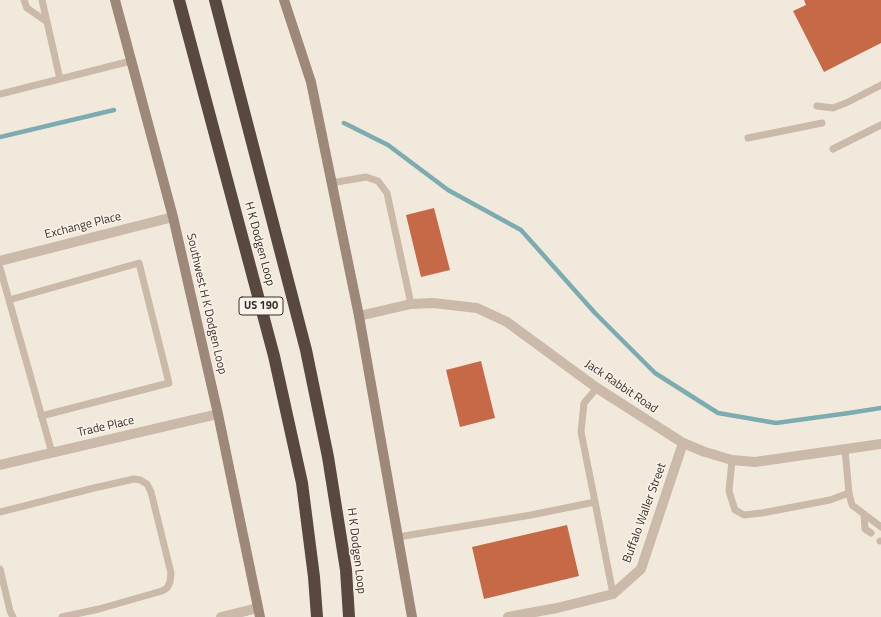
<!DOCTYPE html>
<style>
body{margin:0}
canvas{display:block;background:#f2e9dd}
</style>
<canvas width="881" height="617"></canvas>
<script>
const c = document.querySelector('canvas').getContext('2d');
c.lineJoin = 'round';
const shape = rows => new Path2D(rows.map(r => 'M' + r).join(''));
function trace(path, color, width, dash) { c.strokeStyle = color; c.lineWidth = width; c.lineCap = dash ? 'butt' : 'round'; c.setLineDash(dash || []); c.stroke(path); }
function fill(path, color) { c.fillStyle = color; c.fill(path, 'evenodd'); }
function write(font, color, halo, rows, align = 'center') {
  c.font = font + ' "Titillium Web",sans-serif'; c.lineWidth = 3; c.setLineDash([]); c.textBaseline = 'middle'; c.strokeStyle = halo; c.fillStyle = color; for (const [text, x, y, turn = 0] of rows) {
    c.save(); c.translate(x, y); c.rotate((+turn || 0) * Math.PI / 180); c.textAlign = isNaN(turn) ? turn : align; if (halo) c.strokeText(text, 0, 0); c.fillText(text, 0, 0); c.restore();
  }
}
trace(shape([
 [344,123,388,145,448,190,521,230,595,313,655,373,718,413,776,423,849,413,881,408],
 [0,137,114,110]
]), '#7cacb0', 4.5);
fill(shape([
 [804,0,881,0,881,43,824,72,793,11,806,5],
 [434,208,450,270,421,277,406,215],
 [481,361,495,418,460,427,446,370],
 [567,525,579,576,484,599,472,547]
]), '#c66947');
trace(shape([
 [24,0,27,8,47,22],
 [42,0,60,79],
 [0,94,131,61],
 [817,106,833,108,846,103,881,85],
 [748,138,822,123],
 [833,149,881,125],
 [331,183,366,177,378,181,387,193,411,304],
 [0,268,52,453],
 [9,300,139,263,169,383,41,416],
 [845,450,849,493,852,505,881,527],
 [732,460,729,491,735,510,744,515,762,513,830,500,849,493],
 [595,502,581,432,584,403,597,388],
 [0,512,94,488,134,479,140,480,147,484,151,492,171,573,170,582,167,588,162,591,99,609,62,617],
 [864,514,865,529,871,533],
 [398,537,531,515,595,502,613,594],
 [880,541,881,541],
 [0,569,10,611,13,617]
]), '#cbb9a9', 7);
trace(shape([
 [0,261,173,217],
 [359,316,411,304,433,303,477,308,507,322,597,388,683,443,705,452,732,460,755,462,881,444],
 [0,465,218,414],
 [221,617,258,608],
 [508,617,557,608,613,594,641,569,683,443]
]), '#cbb9a9', 10);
trace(shape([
 [115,0,173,217,218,414,260,617],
 [284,0,311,82,359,316,412,617]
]), '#9e887a', 10);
trace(shape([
 [179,0,274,356,302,483,314,577,317,617],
 [215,0,306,350,328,457,346,570,349,617]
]), '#584840', 12);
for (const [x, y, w] of [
 [261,306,44]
]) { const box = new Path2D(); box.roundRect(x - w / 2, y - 9, w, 18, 3); c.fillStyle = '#faf3e9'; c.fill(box); trace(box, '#382e29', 1); }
write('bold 11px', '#382e29', null, [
 ["US 190",261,306]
]);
write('12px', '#382e29', '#faf3e9', [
 ["Exchange Place",83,226,-14],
 ["H K Dodgen Loop",259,244,75],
 ["Southwest H K Dodgen Loop",206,304,77],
 ["Jack Rabbit Road",621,387,34],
 ["Trade Place",106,427,-13],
 ["Buffalo Waller Street",645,513,-70],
 ["H K Dodgen Loop",356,551,83]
]);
</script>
